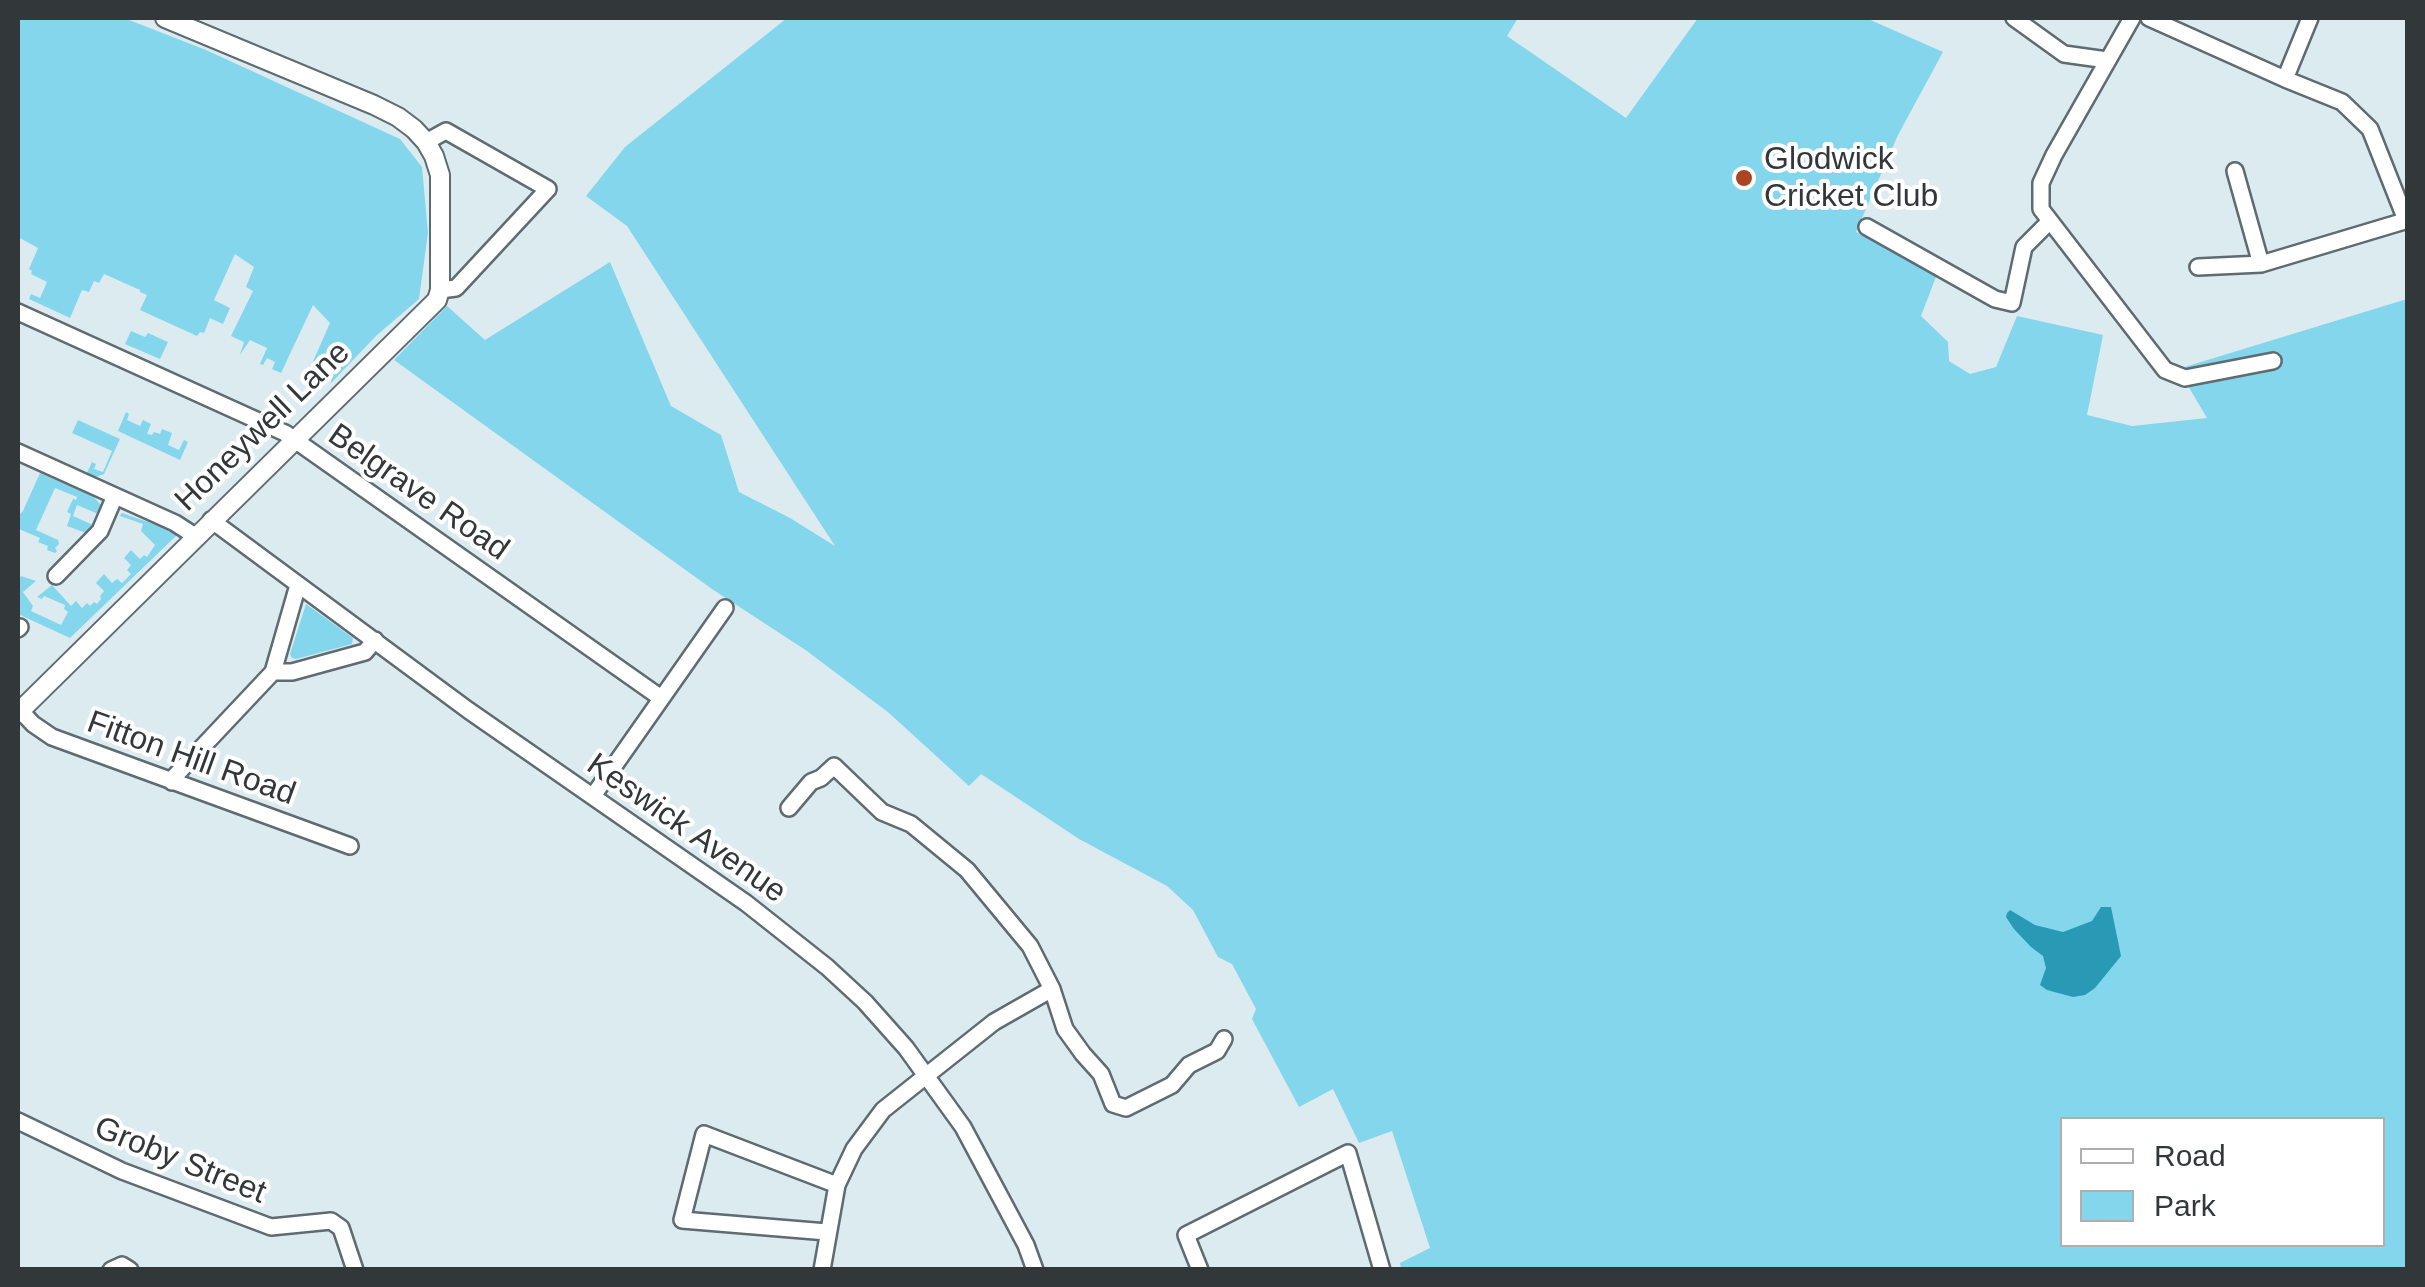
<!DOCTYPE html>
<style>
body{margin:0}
#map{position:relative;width:2425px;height:1287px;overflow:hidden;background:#dcebf0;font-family:Helvetica,sans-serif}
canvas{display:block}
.frame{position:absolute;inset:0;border:20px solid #32383a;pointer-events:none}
.legend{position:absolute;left:2060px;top:1117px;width:325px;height:130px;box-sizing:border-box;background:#fff;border:2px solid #adafb0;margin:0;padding:12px 18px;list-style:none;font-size:30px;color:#32383a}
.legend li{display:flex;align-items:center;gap:20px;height:50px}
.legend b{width:50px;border:2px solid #adafb0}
</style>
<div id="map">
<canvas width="2425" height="1287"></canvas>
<div class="frame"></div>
<ul class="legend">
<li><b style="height:12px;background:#fff"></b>Road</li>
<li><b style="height:28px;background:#84d6ed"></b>Park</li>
</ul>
</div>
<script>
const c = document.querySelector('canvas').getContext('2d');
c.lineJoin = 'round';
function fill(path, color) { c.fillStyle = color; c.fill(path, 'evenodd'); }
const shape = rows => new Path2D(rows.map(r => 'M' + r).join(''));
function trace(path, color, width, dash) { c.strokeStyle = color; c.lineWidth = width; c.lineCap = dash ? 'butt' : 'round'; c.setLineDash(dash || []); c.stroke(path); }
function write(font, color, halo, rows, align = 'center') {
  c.font = font + ' Helvetica,sans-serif'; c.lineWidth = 8; c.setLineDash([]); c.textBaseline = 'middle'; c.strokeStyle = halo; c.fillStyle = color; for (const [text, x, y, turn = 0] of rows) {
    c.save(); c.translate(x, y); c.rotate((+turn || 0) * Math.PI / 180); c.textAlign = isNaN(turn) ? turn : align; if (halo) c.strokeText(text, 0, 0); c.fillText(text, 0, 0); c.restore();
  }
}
fill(shape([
 [18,18,124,18,206,50,400,139,422,167,428,233,419,299,377,335,331,383,332,375,311,366,330,323,313,305,281,373,272,369,275,362,267,358,263,365,260,364,267,348,250,340,240,355,244,342,231,336,253,291,246,287,254,267,235,254,214,300,230,308,223,324,210,318,204,333,200,332,197,336,140,310,147,295,140,292,140,290,104,274,99,283,94,281,89,292,82,290,70,318,29,299,31,294,40,298,47,282,31,274,32,271,29,269,38,248,18,237],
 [787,18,1518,18,1507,36,1626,118,1698,18,1866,18,1943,52,1898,135,1856,232,1939,269,1921,316,1948,342,1949,361,1970,374,1996,367,2017,316,2103,335,2087,415,2132,426,2207,418,2178,369,2407,299,2407,1269,1401,1269,1400,1263,1430,1248,1392,1131,1359,1143,1333,1089,1299,1107,1252,1019,1256,1009,1232,964,1218,957,1193,910,1167,886,1079,839,981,774,969,786,889,713,807,651,712,589,394,360,447,306,485,340,610,262,671,406,721,435,739,492,790,518,835,546,627,226,586,196,625,147],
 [2062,1120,2382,1120,2382,1244,2062,1244],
 [131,331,145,337,148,333,168,342,160,359,125,344],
 [126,412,129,414,127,420,140,426,143,420,151,424,147,434,152,435,154,432,160,434,162,429,172,433,168,445,179,450,184,440,188,442,180,460,118,431],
 [78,420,120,439,104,474,96,477,87,473,92,462,96,464,94,469,103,472,112,451,72,433],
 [40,473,93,496,101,505,98,514,77,505,73,516,93,525,86,533,67,526,71,514,67,512,73,499,76,500,77,497,55,488,36,530,58,540,59,544,55,548,57,551,55,553,47,550,48,546,38,542,40,538,19,529,18,530,18,516,23,511],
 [122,513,162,527,177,535,70,638,18,614,18,587,20,584,18,582,21,576,36,581,23,592,33,606,31,611,61,625,68,612,64,609,65,605,44,596,42,599,37,597,52,585,71,606,76,601,82,608,87,603,90,606,94,602,97,604,101,599,100,596,104,591,96,583,104,574,112,583,117,579,122,583,131,574,127,570,131,565,124,558,131,550,140,559,144,555,147,557,155,545,141,531,143,524,120,516],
 [306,604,353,638,352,644,296,659,292,658,290,654]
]), '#84d6ed');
fill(shape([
 [2101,907,2111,907,2121,956,2095,988,2085,995,2073,997,2047,990,2040,985,2046,968,2043,956,2031,947,2014,929,2006,917,2007,913,2010,910,2035,925,2063,932,2092,921]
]), '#289ab5');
const minor = shape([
 [2014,18,2064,54,2107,60],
 [2132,18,2054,155,2041,183,2041,209,2165,370,2185,378,2273,361],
 [2149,18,2285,79,2342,102,2370,129,2406,220],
 [2285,79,2310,18],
 [426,142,446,131,548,189,456,288,440,290],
 [2235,171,2261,264],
 [1867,227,1995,299,2012,303,2024,247,2049,222],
 [2198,267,2261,264,2408,220],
 [18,312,285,433,661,698],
 [18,452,175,523,195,536],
 [211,520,468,710,746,903,827,967,865,1002,906,1048,963,1127,1026,1245,1035,1270],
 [56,576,100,531,115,496],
 [18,629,20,627],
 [273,672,292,672,365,652,375,640],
 [20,710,33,724,52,737,350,846],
 [172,782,175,776,273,672,298,585],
 [593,796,725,608],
 [789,808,811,782,821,778,834,766,882,812,911,824,967,870,1030,946,1052,989,1065,1029,1083,1054,1101,1074,1113,1104,1126,1108,1172,1085,1189,1065,1217,1051,1224,1039],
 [18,1121,122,1171,271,1227,331,1221,341,1228,355,1270],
 [827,1232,682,1220,704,1134,837,1185],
 [111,1270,122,1265,130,1270],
 [822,1270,837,1185,854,1149,883,1110,994,1022,1052,989],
 [1200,1270,1186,1235,1348,1153,1382,1270]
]);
const tertiary = shape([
 [18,713,437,300,440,290,440,175,434,156,426,142,414,129,398,117,374,105,165,18]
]);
trace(minor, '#5e6b70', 20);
trace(tertiary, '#5e6b70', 22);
trace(minor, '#fff', 15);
trace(tertiary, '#fff', 18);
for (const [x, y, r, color] of [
 [1744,178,10,"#ab4421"]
]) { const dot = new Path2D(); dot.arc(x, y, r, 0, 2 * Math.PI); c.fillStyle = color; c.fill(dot); trace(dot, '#fff', 4); }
write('32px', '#32383a', '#fff', [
 ["Glodwick",1764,160],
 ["Cricket Club",1764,197]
], 'left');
write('32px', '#32383a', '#fff', [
 ["Honeywell Lane",263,427,-44],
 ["Belgrave Road",418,493,35],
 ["Fitton Hill Road",191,759,20],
 ["Keswick Avenue",686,829,35],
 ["Groby Street",180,1161,22]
]);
</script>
